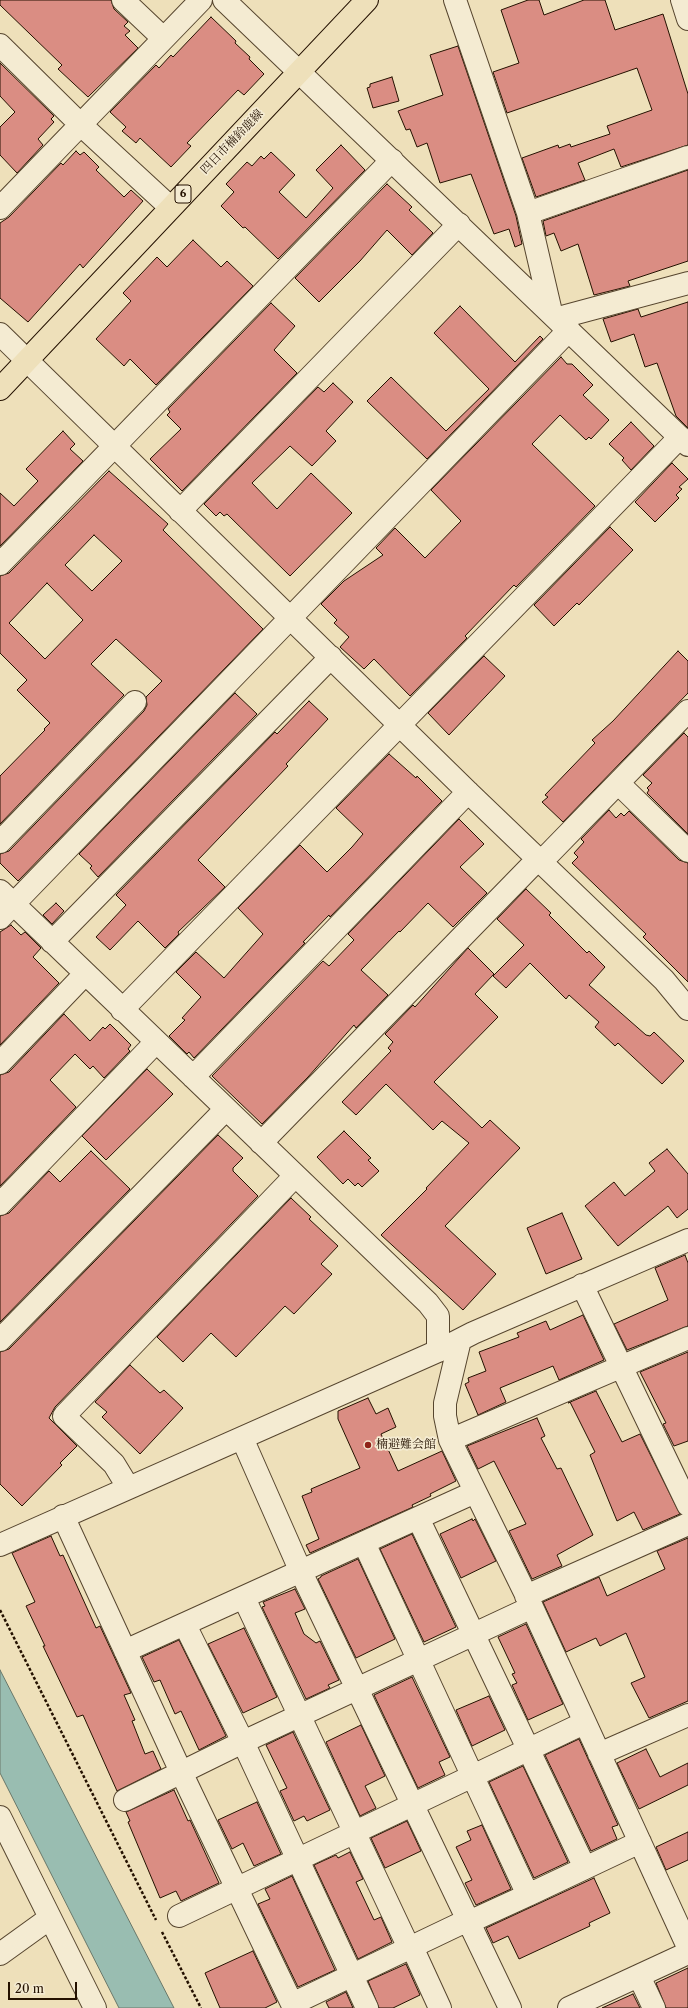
<!DOCTYPE html>
<meta charset="utf-8">
<style>
body{margin:0}
#map{position:relative;width:688px;height:2008px;overflow:hidden;background:#eee0ba;font-family:"Libre Caslon Text",serif}
canvas{display:block}
.scale{position:absolute;left:8px;top:1982px;width:69px;height:18px;box-sizing:border-box;border:2px solid #241100;border-top:0;padding-left:5px;font-size:12px;line-height:14px;white-space:nowrap;color:#241100;-webkit-text-stroke:3px #f4ebd2;paint-order:stroke}
</style>
<div id="map">
<canvas width="688" height="2008"></canvas>
<div class="scale">20 m</div>
</div>
<script>
const c = document.querySelector('canvas').getContext('2d');
c.lineJoin = 'round';
function fill(path, color) { c.fillStyle = color; c.fill(path, 'evenodd'); }
const shape = rows => new Path2D(rows.map(r => 'M' + r).join(''));
function trace(path, color, width, dash) { c.strokeStyle = color; c.lineWidth = width; c.lineCap = dash ? 'butt' : 'round'; c.setLineDash(dash || []); c.stroke(path); }
function write(font, color, halo, rows, align = 'center') {
  c.font = font + ' "Libre Caslon Text","Noto Serif JP",serif'; c.lineWidth = 3.5; c.setLineDash([]); c.textBaseline = 'middle'; c.strokeStyle = halo; c.fillStyle = color; for (const [text, x, y, turn = 0] of rows) {
    c.save(); c.translate(x, y); c.rotate((+turn || 0) * Math.PI / 180); c.textAlign = isNaN(turn) ? turn : align; if (halo) c.strokeText(text, 0, 0); c.fillText(text, 0, 0); c.restore();
  }
}
const water = shape([
 [0,1670,174,2008,119,2008,0,1773,0,1670]
]);
fill(water, '#99bdb1');
trace(water, '#6a786a', 1);
const building = shape([
 [0,0,111,0,114,9,128,22,124,26,130,31,125,35,138,48,88,97,58,69,62,65,0,5,0,0],
 [528,0,539,0,544,15,584,0,605,0,615,30,663,14,688,94,688,145,621,167,614,149,578,163,585,180,536,197,522,158,558,145,559,148,570,144,571,147,610,134,607,126,652,110,637,68,507,113,493,72,519,63,501,10,528,0],
 [211,17,236,41,235,43,250,57,249,59,264,74,244,95,238,90,187,143,191,146,171,167,140,138,136,143,122,131,126,127,110,112,156,65,159,68,171,55,173,57,211,17],
 [458,46,516,216,522,244,515,247,509,229,494,234,471,174,440,183,427,143,417,147,410,129,406,130,398,111,443,95,430,55,458,46],
 [0,63,54,116,51,119,54,122,38,139,43,145,17,173,0,155,0,127,15,112,0,96,0,63],
 [392,77,399,101,373,108,367,88,370,87,370,84,392,77],
 [341,145,365,170,278,259,245,227,243,228,221,206,234,192,226,184,247,162,252,166,261,156,264,159,271,152,295,175,279,192,306,218,333,188,316,170,341,145],
 [76,151,80,155,84,152,99,167,96,170,124,197,131,190,143,201,83,268,80,264,28,322,0,298,0,223,9,217,61,163,63,165,76,151],
 [688,170,688,261,628,281,630,286,594,295,578,244,561,251,554,233,546,236,543,221,688,170],
 [387,184,412,207,409,210,433,233,412,255,387,230,360,261,319,302,295,278,387,184],
 [193,240,221,267,227,261,253,286,156,385,130,359,124,366,96,339,131,301,123,293,157,257,167,267,193,240],
 [688,302,688,428,676,416,657,363,645,367,634,334,611,342,603,319,638,309,641,317,688,302],
 [271,303,295,326,274,350,297,373,182,491,150,459,181,429,167,415,170,412,168,409,271,303],
 [460,306,515,362,540,336,543,339,427,459,367,401,391,377,446,431,489,389,434,333,460,306],
 [561,357,567,364,572,364,593,385,583,395,609,420,591,439,589,437,586,440,560,415,532,444,595,506,516,587,514,585,465,636,467,638,410,696,374,659,364,669,340,647,349,637,334,623,337,620,321,604,344,581,383,555,376,548,395,528,425,558,461,521,431,490,561,357],
 [333,383,353,402,326,431,336,441,312,466,290,446,252,483,277,509,311,473,352,513,290,576,227,514,224,516,220,512,216,516,204,504,318,387,324,392,333,383],
 [631,422,654,446,631,470,622,460,624,458,609,444,631,422],
 [63,431,75,444,70,449,83,461,0,546,0,493,14,506,38,481,26,469,63,431],
 [672,463,688,479,679,487,682,489,676,495,679,498,655,522,635,502,672,463],
 [109,471,168,524,163,530,263,629,18,881,0,863,0,854,9,851,144,711,147,705,146,697,162,681,116,639,91,664,124,695,0,824,0,776,45,730,44,729,50,723,17,690,27,680,0,653,0,576,9,573,109,471],
 [94,535,122,561,92,591,65,565,94,535],
 [47,583,83,620,45,659,9,623,47,583],
 [610,527,633,550,579,605,577,603,554,626,534,605,610,527],
 [678,651,688,661,688,693,563,822,542,802,548,797,545,795,595,743,592,740,613,721,678,651],
 [484,656,505,676,449,735,428,713,484,656],
 [235,693,257,714,98,877,90,868,92,866,79,854,235,693],
 [309,701,328,719,286,764,288,766,198,860,225,887,178,932,179,934,165,948,138,921,110,950,96,937,126,905,116,895,275,732,277,734,309,701],
 [684,733,688,737,688,834,647,793,649,790,647,788,652,783,643,775,684,733],
 [389,754,416,778,417,776,442,801,330,917,329,915,303,942,305,943,194,1058,189,1052,187,1054,169,1036,185,1020,182,1018,201,997,176,972,196,952,224,978,263,934,238,908,300,845,327,872,352,847,363,834,336,808,389,754],
 [609,810,616,818,621,813,624,816,629,811,679,860,688,863,688,982,643,937,646,934,572,863,578,857,574,853,584,842,581,839,609,810],
 [459,819,484,844,460,867,487,893,453,927,428,903,400,932,399,931,361,970,388,995,356,1028,354,1025,308,1077,262,1124,212,1076,323,961,329,966,354,940,348,934,459,819],
 [526,889,551,913,549,915,587,953,589,951,605,967,589,985,646,1035,650,1036,654,1032,684,1061,662,1084,618,1043,615,1046,595,1027,599,1022,569,995,566,999,530,963,506,988,493,976,524,945,497,919,526,889],
 [56,903,64,911,52,924,43,915,56,903],
 [11,925,21,935,25,932,41,948,33,957,59,983,0,1045,0,932,11,925],
 [468,948,494,974,475,994,498,1017,434,1082,482,1128,490,1120,520,1148,445,1226,496,1274,463,1310,381,1235,427,1189,426,1188,469,1143,442,1121,433,1130,386,1084,356,1115,342,1102,391,1051,388,1048,393,1042,385,1034,413,1005,415,1007,468,948],
 [64,1014,90,1041,103,1027,105,1029,110,1024,131,1045,128,1049,130,1051,104,1078,93,1066,90,1069,75,1054,50,1080,76,1107,0,1186,0,1075,9,1072,64,1014],
 [147,1069,173,1094,106,1160,82,1136,147,1069],
 [344,1131,371,1158,368,1160,379,1171,362,1187,358,1183,355,1186,348,1179,343,1184,317,1157,344,1131],
 [218,1135,243,1158,233,1168,233,1171,258,1196,55,1407,49,1418,77,1446,60,1463,62,1465,22,1506,0,1484,0,1352,9,1349,218,1135],
 [667,1149,688,1174,688,1209,677,1218,668,1206,618,1246,585,1206,614,1182,625,1196,655,1171,649,1163,667,1149],
 [91,1151,130,1189,0,1322,0,1216,9,1213,49,1171,60,1182,91,1151],
 [291,1198,311,1217,309,1219,338,1246,321,1264,332,1274,294,1314,285,1306,236,1357,211,1333,183,1362,157,1337,291,1198],
 [562,1213,582,1259,546,1274,527,1228,562,1213],
 [685,1255,688,1263,688,1326,627,1350,614,1324,668,1300,655,1268,685,1255],
 [583,1315,604,1360,559,1380,553,1366,500,1388,506,1402,478,1415,465,1384,469,1382,468,1378,486,1371,479,1352,519,1337,517,1333,546,1321,550,1330,583,1315],
 [688,1352,688,1441,674,1446,663,1424,666,1423,640,1372,688,1352],
 [130,1365,160,1393,164,1390,183,1408,140,1454,102,1417,107,1412,95,1402,130,1365],
 [596,1391,622,1442,640,1434,680,1514,643,1530,634,1512,617,1521,590,1455,595,1452,570,1402,568,1403,596,1391],
 [368,1398,376,1414,388,1408,396,1427,381,1434,398,1471,442,1451,456,1481,430,1494,431,1496,412,1505,413,1507,310,1553,306,1545,319,1539,302,1496,312,1492,311,1489,360,1468,338,1419,338,1411,368,1398],
 [537,1418,545,1436,541,1438,557,1469,561,1468,593,1535,557,1555,562,1566,532,1579,509,1531,526,1524,494,1461,478,1469,467,1446,537,1418],
 [472,1519,473,1521,475,1519,496,1561,461,1578,440,1534,472,1519],
 [412,1534,456,1627,424,1642,380,1549,412,1534],
 [51,1536,60,1556,63,1555,96,1628,100,1626,131,1693,124,1695,135,1720,132,1721,145,1754,153,1751,161,1769,117,1791,83,1715,77,1717,43,1646,45,1646,26,1606,35,1602,12,1553,51,1536],
 [688,1538,688,1701,649,1718,631,1683,645,1677,626,1633,600,1646,596,1638,566,1652,543,1602,599,1577,607,1596,665,1569,657,1551,688,1538],
 [358,1559,395,1639,356,1658,318,1579,321,1577,321,1576,358,1559],
 [295,1589,305,1609,295,1613,304,1634,316,1643,320,1641,339,1680,328,1685,330,1688,306,1699,262,1607,265,1606,263,1602,295,1589],
 [526,1624,563,1704,528,1720,512,1685,517,1683,512,1674,515,1673,498,1637,526,1624],
 [244,1628,277,1697,243,1713,208,1644,244,1628],
 [179,1640,226,1736,199,1750,181,1711,175,1714,160,1680,154,1682,142,1657,179,1640],
 [412,1677,450,1757,439,1762,445,1775,418,1788,374,1695,412,1677],
 [489,1696,505,1730,472,1746,456,1710,489,1696],
 [361,1725,385,1776,365,1786,376,1808,360,1816,326,1742,361,1725],
 [293,1732,330,1810,307,1821,304,1816,294,1821,280,1791,287,1788,266,1745,293,1732],
 [579,1739,618,1825,612,1827,617,1839,591,1851,545,1755,579,1739],
 [646,1749,660,1777,688,1763,688,1785,639,1809,617,1763,646,1749],
 [523,1766,568,1862,534,1878,489,1782,523,1766],
 [174,1790,188,1821,190,1820,219,1883,181,1901,176,1891,160,1898,128,1822,130,1821,126,1812,174,1790],
 [257,1802,281,1854,254,1866,243,1843,232,1849,218,1820,257,1802],
 [407,1821,421,1851,385,1868,371,1838,407,1821],
 [482,1825,511,1889,476,1905,465,1883,472,1880,456,1847,471,1840,467,1831,482,1825],
 [688,1832,688,1860,666,1870,656,1847,688,1832],
 [350,1852,363,1879,356,1882,374,1920,381,1917,392,1942,358,1959,314,1865,336,1855,338,1858,350,1852],
 [292,1876,335,1970,298,1987,258,1904,270,1899,265,1889,292,1876],
 [594,1878,610,1913,589,1923,590,1926,519,1959,508,1936,493,1943,486,1928,594,1878],
 [253,1951,277,2002,265,2008,220,2008,205,1973,253,1951],
 [406,1964,420,1995,393,2008,379,2008,368,1981,406,1964],
 [688,1968,688,2008,666,2008,656,1983,688,1968],
 [346,1992,353,2008,329,2008,326,2002,346,1992],
 [633,1994,640,2008,602,2008,633,1994]
]);
fill(building, '#da8d83');
trace(building, '#241100', 1);
const minor = shape([
 [123,0,163,38],
 [224,0,688,445],
 [455,0,528,213,551,312],
 [682,0,688,19],
 [0,45,80,124,170,207],
 [0,208,201,0],
 [528,213,688,157],
 [558,318,688,283],
 [0,334,468,792,664,980,688,1009],
 [180,511,459,224],
 [0,564,392,160],
 [618,783,688,851],
 [0,842,135,702],
 [541,862,688,711],
 [0,891,428,1303,438,1316,438,1351],
 [0,918,569,330],
 [52,942,331,657],
 [122,1010,680,437],
 [0,1063,85,974],
 [193,1077,468,792],
 [261,1143,538,859],
 [0,1204,156,1042],
 [582,1285,688,1505],
 [0,1340,226,1109],
 [460,1340,445,1403,445,1416,450,1440,532,1607,688,1947],
 [242,1438,301,1572,510,2008],
 [450,1440,688,1338],
 [128,1487,114,1464,64,1416,295,1176],
 [63,1516,181,1772,294,2008],
 [418,1518,585,1868],
 [364,1543,528,1895,640,1842],
 [0,1545,438,1351,473,1333,688,1240],
 [526,1596,688,1524],
 [244,1598,409,1948],
 [185,1625,243,1742,367,2008],
 [125,1651,475,1492],
 [599,1754,688,1715],
 [125,1800,243,1742,532,1607],
 [0,1817,95,2008],
 [179,1916,584,1723],
 [469,1922,528,1895],
 [412,1947,440,2008],
 [0,1954,50,1918],
 [639,1976,654,2008],
 [292,2004,468,1920],
 [569,2008,688,1953]
]);
const major = shape([
 [0,389,367,0]
]);
trace(minor, '#56452e', 24);
trace(major, '#241100', 24);
trace(shape([
 [0,1610,156,1920],
 [162,1932,201,2008]
]), '#241100', 2.5, [3, 2]);
trace(minor, '#f4ebd2', 22);
trace(major, '#eee0ba', 22);
for (const [x, y, r, color] of [
 [368,1445,4,"#8f2418"]
]) { const dot = new Path2D(); dot.arc(x, y, r, 0, 2 * Math.PI); c.fillStyle = color; c.fill(dot); trace(dot, '#f4ebd2', 1.5); }
for (const [x, y, w] of [
 [183,194,16]
]) { const box = new Path2D(); box.roundRect(x - w / 2, y - 9, w, 18, 3); c.fillStyle = '#f4ebd2'; c.fill(box); trace(box, '#241100', 1); }
write('bold 11px', '#241100', null, [
 ["6",183,194]
]);
write('12px', '#241100', '#f4ebd2', [
 ["四日市楠鈴鹿線",232,142,-46]
]);
write('12px', '#241100', '#f4ebd2', [
 ["楠避難会館",376,1445]
], 'left');
</script>
